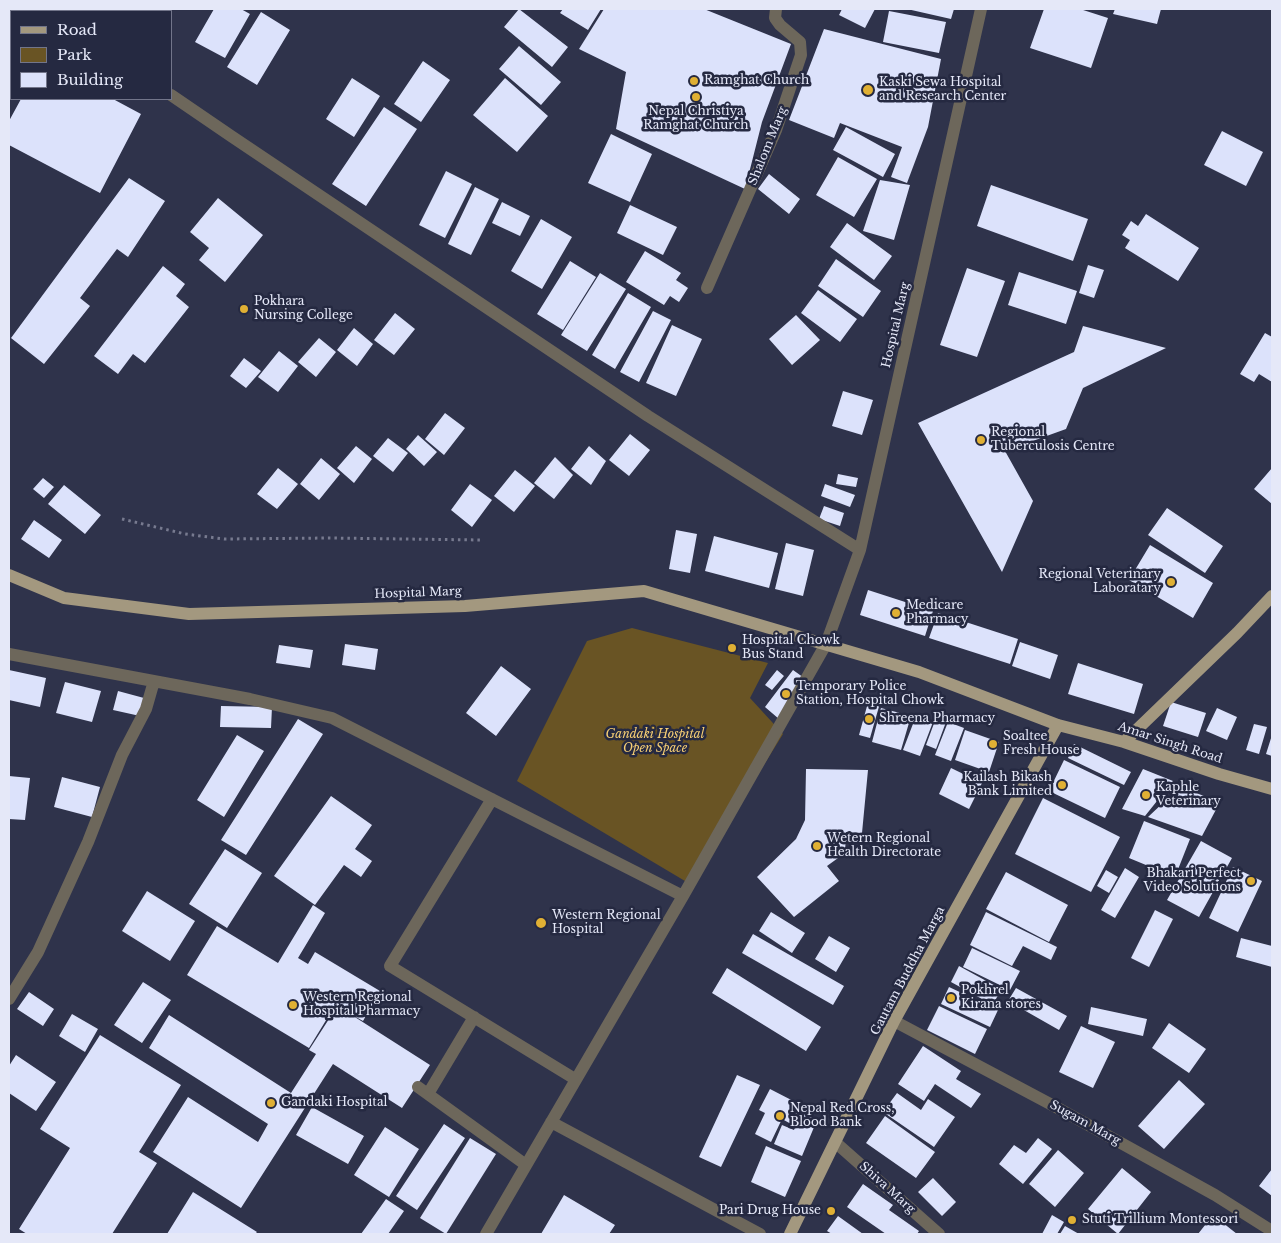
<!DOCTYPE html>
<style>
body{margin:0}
#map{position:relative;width:1281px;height:1243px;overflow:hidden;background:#2f334b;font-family:"Libre Baskerville",serif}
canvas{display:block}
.frame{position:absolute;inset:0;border:10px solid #e5e8f8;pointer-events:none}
.legend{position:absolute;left:10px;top:10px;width:162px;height:90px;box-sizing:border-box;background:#252941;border:1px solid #72758a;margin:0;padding:6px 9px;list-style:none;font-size:15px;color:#e5e8f8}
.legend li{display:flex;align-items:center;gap:10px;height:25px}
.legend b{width:25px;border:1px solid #72758a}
</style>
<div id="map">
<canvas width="1281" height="1243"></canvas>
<div class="frame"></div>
<ul class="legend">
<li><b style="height:6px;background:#a3987f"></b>Road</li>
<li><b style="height:14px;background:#695424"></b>Park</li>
<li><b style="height:14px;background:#dce2fb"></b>Building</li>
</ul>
</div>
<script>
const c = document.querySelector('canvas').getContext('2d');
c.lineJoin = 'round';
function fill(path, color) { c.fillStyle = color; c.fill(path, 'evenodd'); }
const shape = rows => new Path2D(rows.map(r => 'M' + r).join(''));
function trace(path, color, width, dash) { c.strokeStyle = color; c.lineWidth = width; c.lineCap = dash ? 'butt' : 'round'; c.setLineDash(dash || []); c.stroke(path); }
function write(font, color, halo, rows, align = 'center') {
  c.font = font + ' "Libre Baskerville",serif'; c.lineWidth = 5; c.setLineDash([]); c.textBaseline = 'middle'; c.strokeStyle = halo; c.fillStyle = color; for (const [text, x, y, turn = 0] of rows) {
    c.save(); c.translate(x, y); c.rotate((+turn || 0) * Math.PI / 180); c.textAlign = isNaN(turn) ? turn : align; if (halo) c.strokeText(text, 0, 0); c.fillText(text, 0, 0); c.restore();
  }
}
fill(shape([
 [632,628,768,663,750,698,783,734,690,884,517,781,587,641]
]), '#695424');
fill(shape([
 [214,9,241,9,250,14,225,58,195,42],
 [519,9,568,47,552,67,504,27],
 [563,9,601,9,588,30,560,13],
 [604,9,704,9,791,44,762,122,745,189,616,129,626,72,579,49],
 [842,9,875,9,865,28,839,15],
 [907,9,954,9,951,19],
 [1044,9,1080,9,1108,18,1091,68,1030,48],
 [1115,9,1161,9,1157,24,1113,14],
 [889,11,946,22,939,53,883,42],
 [261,12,290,30,257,85,227,67],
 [824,29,941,59,928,127,907,183,891,177,902,147,840,123,834,138,789,120],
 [519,46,561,82,541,105,499,69],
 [423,61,450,80,421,122,394,104],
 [352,78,380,96,354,137,326,119],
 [505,78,548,116,517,152,473,115],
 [21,99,113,99,141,114,100,193,9,145,9,121],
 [384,107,417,129,366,206,332,184],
 [846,127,895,154,883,177,833,150],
 [1222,131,1263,152,1246,186,1204,165],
 [611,134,652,154,630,202,588,183],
 [838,157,877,179,854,217,816,195],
 [446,171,472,184,445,238,419,225],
 [769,174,800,199,789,214,758,189],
 [129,178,165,201,128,257,117,249,80,298,90,306,44,364,11,338],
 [880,180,910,185,894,240,863,231],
 [991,185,1088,219,1073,261,977,226],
 [475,187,499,199,471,255,448,244],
 [218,198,263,235,225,282,199,260,209,248,190,232],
 [502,202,530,216,520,236,492,223],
 [630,205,677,227,663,255,617,233],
 [1146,214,1199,248,1178,281,1125,248,1130,240,1122,235,1131,221,1138,226],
 [541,219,572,237,542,289,511,271],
 [847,223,892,256,874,280,830,247],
 [645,251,681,273,676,280,688,288,679,302,670,296,664,305,626,282],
 [836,259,881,291,863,317,818,286],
 [570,261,596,277,563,330,537,314],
 [1088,265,1104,270,1094,298,1079,293],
 [163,266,185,284,176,296,189,307,145,363,133,354,118,374,94,356],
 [967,268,1005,281,977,357,940,345],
 [1019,272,1077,291,1066,324,1008,305],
 [600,273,626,289,587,351,561,335],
 [818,290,857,319,840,342,801,313],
 [628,293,651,307,615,369,592,355],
 [653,311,671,320,639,382,620,372],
 [395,313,415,329,394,355,374,340],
 [796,315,820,340,792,365,769,339],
 [672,325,702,339,676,396,646,383],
 [1083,326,1166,348,1083,388,1066,429,1005,451,1033,501,1002,572,918,423,1074,352],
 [354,328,373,344,357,366,337,350],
 [1265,333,1272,337,1272,382,1259,374,1254,382,1240,374],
 [319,338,336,352,316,377,298,362],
 [279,351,298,366,278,392,258,377],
 [244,358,261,371,246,388,230,376],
 [843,391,873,400,862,435,832,426],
 [445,413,465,428,444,455,425,439],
 [630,434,650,450,629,476,609,460],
 [418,435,437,452,424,466,406,449],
 [388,438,408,453,393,472,373,456],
 [356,446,372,459,354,483,337,468],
 [589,446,606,461,591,485,571,469],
 [555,457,573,475,554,499,534,483],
 [321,458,340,474,319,500,300,484],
 [278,468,298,484,277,509,257,494],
 [1272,468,1272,504,1254,489],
 [515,470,535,486,514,512,494,496],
 [838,474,858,478,856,487,836,484],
 [43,478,54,487,44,498,33,489],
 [470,484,492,500,472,527,451,510],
 [825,484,855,495,850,507,821,496],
 [64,485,101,515,85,534,48,504],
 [824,506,844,513,840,526,819,519],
 [1167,508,1223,546,1205,573,1148,535],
 [34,520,62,540,49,558,21,539],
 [676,530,697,534,690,573,669,569],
 [714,536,778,553,769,588,705,571],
 [786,543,814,550,803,596,775,589],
 [1150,545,1213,583,1193,618,1129,580],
 [868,590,933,611,925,636,860,615],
 [938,613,1018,639,1010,664,929,638],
 [1020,642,1058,655,1050,679,1012,666],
 [345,644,378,649,375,670,342,665],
 [279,645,313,650,310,668,276,663],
 [1078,663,1143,684,1134,714,1068,694],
 [501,666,531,689,496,736,466,713],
 [9,670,46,678,40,707,9,700],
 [777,670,784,676,772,690,765,685],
 [793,670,807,680,779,719,765,707],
 [65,682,101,691,92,722,56,713],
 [118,691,144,698,140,716,113,710],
 [869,699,880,703,870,738,859,735],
 [1171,702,1206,713,1198,737,1163,726],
 [221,706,272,707,271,728,220,727],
 [881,708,911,716,901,750,872,742],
 [1217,708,1237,717,1227,740,1206,731],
 [916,716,933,722,920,756,903,750],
 [936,718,946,722,936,749,926,745],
 [298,719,323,734,246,855,221,840],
 [948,722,964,728,951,761,935,755],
 [1254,724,1267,727,1259,754,1246,750],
 [965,730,999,742,989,772,955,760],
 [237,735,264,751,224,817,197,800],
 [1272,735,1272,756,1266,754],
 [1074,744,1131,772,1124,785,1068,758],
 [1064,760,1120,787,1105,818,1049,791],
 [951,768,982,783,969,809,939,794],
 [806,769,868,770,862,833,846,832,845,853,827,866,839,881,794,917,757,877,796,839,805,820],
 [1143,769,1173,781,1145,816,1122,809],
 [9,776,30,778,25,820,9,819],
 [62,777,100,787,92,817,54,807],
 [1180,787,1220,802,1202,836,1148,817],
 [331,796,372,825,355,849,372,861,361,877,344,865,315,905,274,876],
 [1043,798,1120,837,1091,892,1015,854],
 [1144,821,1190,839,1175,877,1129,858],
 [1201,841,1232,858,1199,917,1167,900],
 [225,849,262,873,227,928,189,904],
 [1233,867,1262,881,1238,932,1209,918],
 [1125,868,1139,877,1115,918,1101,910],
 [1106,870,1118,877,1109,893,1097,886],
 [1006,872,1068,905,1049,942,986,909],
 [147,891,195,921,170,961,122,931],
 [313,905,325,913,298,958,308,964,315,952,380,991,363,1021,347,1012,430,1065,402,1108,333,1064,241,1208,153,1152,188,1097,258,1142,268,1124,149,1048,169,1015,291,1093,316,1054,309,1050,338,1005,336,1004,309,1048,187,975,217,926,278,963],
 [1155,910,1173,919,1149,967,1131,958],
 [771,912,805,933,792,953,759,931],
 [986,912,1057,947,1051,960,1023,946,1012,966,970,945],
 [753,934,844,986,833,1005,742,953],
 [829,936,850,948,836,972,815,959],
 [1241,938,1272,946,1272,967,1236,957],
 [972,948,1020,971,1010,990,963,967],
 [959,966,1001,989,993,1005,951,982],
 [727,968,821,1027,806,1051,712,993],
 [143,982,171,1000,142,1043,114,1025],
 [949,987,998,1010,990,1027,941,1004],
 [1016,988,1067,1016,1059,1030,1008,1001],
 [29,992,54,1009,43,1026,17,1009],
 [939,1006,987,1029,975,1054,927,1030],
 [1091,1007,1147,1019,1143,1036,1088,1024],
 [72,1014,98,1029,85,1052,59,1036],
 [1169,1023,1206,1049,1189,1073,1152,1048],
 [1081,1026,1115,1042,1093,1088,1059,1072],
 [100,1035,181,1085,139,1152,157,1163,112,1234,27,1234,19,1229,70,1148,40,1129],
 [923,1046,961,1071,956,1079,981,1094,971,1108,935,1084,924,1101,898,1084],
 [16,1055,56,1082,36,1111,9,1093,9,1066],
 [737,1075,760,1085,721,1167,699,1157],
 [1179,1080,1205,1104,1164,1149,1138,1126],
 [770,1089,803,1106,793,1125,782,1119,771,1142,755,1134,765,1113,759,1110],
 [897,1093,921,1110,928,1099,955,1117,934,1147,883,1112],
 [312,1107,364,1136,348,1164,296,1135],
 [801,1113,817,1120,802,1156,774,1144,782,1125,794,1130],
 [885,1116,935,1152,916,1178,866,1143],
 [444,1124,465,1138,417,1210,396,1196],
 [385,1127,419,1149,389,1197,354,1175],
 [470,1138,496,1154,446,1234,420,1218],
 [1038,1138,1052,1149,1023,1184,999,1164,1014,1145,1026,1153],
 [766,1146,801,1161,785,1197,751,1182],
 [1058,1150,1084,1173,1055,1207,1029,1184],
 [1122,1168,1151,1192,1118,1234,1088,1209],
 [1272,1169,1272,1196,1259,1186],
 [933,1178,956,1202,942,1216,918,1192],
 [863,1184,893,1205,889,1210,919,1231,917,1234,886,1234,847,1207],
 [193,1192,257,1232,255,1234,167,1234],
 [564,1195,615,1225,609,1234,541,1234],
 [386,1199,404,1211,388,1234,361,1234],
 [1052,1215,1064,1222,1057,1234,1042,1234],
 [1213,1215,1237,1234,1198,1234],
 [838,1216,863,1234,832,1234,827,1231],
 [1065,1226,1079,1234,1060,1234]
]), '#dce2fb');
trace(shape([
 [122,519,185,534,224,539,328,538,481,540]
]), '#777a8f', 3, [2.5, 4]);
trace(shape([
 [48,9,51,11],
 [171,95,231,136,648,416,860,550],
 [707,288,776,130,801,55,800,42,780,25,775,18,776,9],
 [9,654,250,699,332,718,683,896],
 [492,799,390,966,575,1079],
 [9,999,38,952,88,842,122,755,146,709,154,681],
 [894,1021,1054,1106,1215,1195,1272,1231],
 [418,1087,526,1165],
 [428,1094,474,1017],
 [551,1122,760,1234],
 [835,1142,939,1234],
 [486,1234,683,896,826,644,860,550,981,9]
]), '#6d675b', 12);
trace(shape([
 [9,575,64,598,189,614,465,606,644,591,919,672,1058,725,1124,742,1219,774,1272,789],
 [1124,742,1237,633,1272,596],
 [790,1234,894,1021,1058,725]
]), '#a3987f', 12);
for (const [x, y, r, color] of [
 [694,81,5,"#e0b034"],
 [868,90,6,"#e0b034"],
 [696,97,5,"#e0b034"],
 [244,309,5,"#e0b034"],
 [981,440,5,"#e0b034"],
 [1171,582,5,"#e0b034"],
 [896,613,5,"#e0b034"],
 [732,648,5,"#e0b034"],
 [786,694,5,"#e0b034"],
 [869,719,5,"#e0b034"],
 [993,744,5,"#e0b034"],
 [1062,785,5,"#e0b034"],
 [1146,795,5,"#e0b034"],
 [817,846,5,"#e0b034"],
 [1251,881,5,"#e0b034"],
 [541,923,6,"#e0b034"],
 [951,998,5,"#e0b034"],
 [293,1005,5,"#e0b034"],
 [271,1103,5,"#e0b034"],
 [780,1116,5,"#e0b034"],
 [831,1211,5,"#e0b034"],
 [1072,1220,5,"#e0b034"]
]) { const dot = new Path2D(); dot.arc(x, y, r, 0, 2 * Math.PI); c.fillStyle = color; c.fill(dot); trace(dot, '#252941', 2); }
write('12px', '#e5e8f8', '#252941', [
 ["Ramghat Church",704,81],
 ["Kaski Sewa Hospital",879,83],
 ["and Research Center",879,97],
 ["Nepal Christiya",696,112,"center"],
 ["Ramghat Church",696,126,"center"],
 ["Pokhara",254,302],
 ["Nursing College",254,316],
 ["Regional",991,433],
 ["Tuberculosis Centre",991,447],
 ["Regional Veterinary",1161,575,"right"],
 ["Laboratary",1161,589,"right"],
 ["Medicare",906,606],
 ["Pharmacy",906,620],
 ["Hospital Chowk",742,641],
 ["Bus Stand",742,655],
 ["Temporary Police",796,687],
 ["Station, Hospital Chowk",796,701],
 ["Shreena Pharmacy",879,719],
 ["Soaltee",1003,737],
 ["Fresh House",1003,751],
 ["Kailash Bikash",1052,778,"right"],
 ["Bank Limited",1052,792,"right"],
 ["Kaphle",1156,788],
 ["Veterinary",1156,802],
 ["Wetern Regional",827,839],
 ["Health Directorate",827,853],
 ["Bhakari Perfect",1241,874,"right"],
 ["Video Solutions",1241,888,"right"],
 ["Western Regional",552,916],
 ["Hospital",552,930],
 ["Pokhrel",961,991],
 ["Kirana stores",961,1005],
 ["Western Regional",303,998],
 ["Hospital Pharmacy",303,1012],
 ["Gandaki Hospital",281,1103],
 ["Nepal Red Cross,",790,1109],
 ["Blood Bank",790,1123],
 ["Pari Drug House",821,1211,"right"],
 ["Stuti Trillium Montessori",1082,1220]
], 'left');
write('12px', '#e5e8f8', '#252941', [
 ["Shalom Marg",768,146,-68],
 ["Hospital Marg",896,325,-77],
 ["Hospital Marg",418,593,-2],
 ["Amar Singh Road",1170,743,18],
 ["Gautam Buddha Marga",908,971,-62],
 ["Sugam Marg",1085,1123,29],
 ["Shiva Marg",887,1188,42]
]);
write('italic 12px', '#f7cf74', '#252941', [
 ["Gandaki Hospital",655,735],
 ["Open Space",655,749]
]);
</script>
